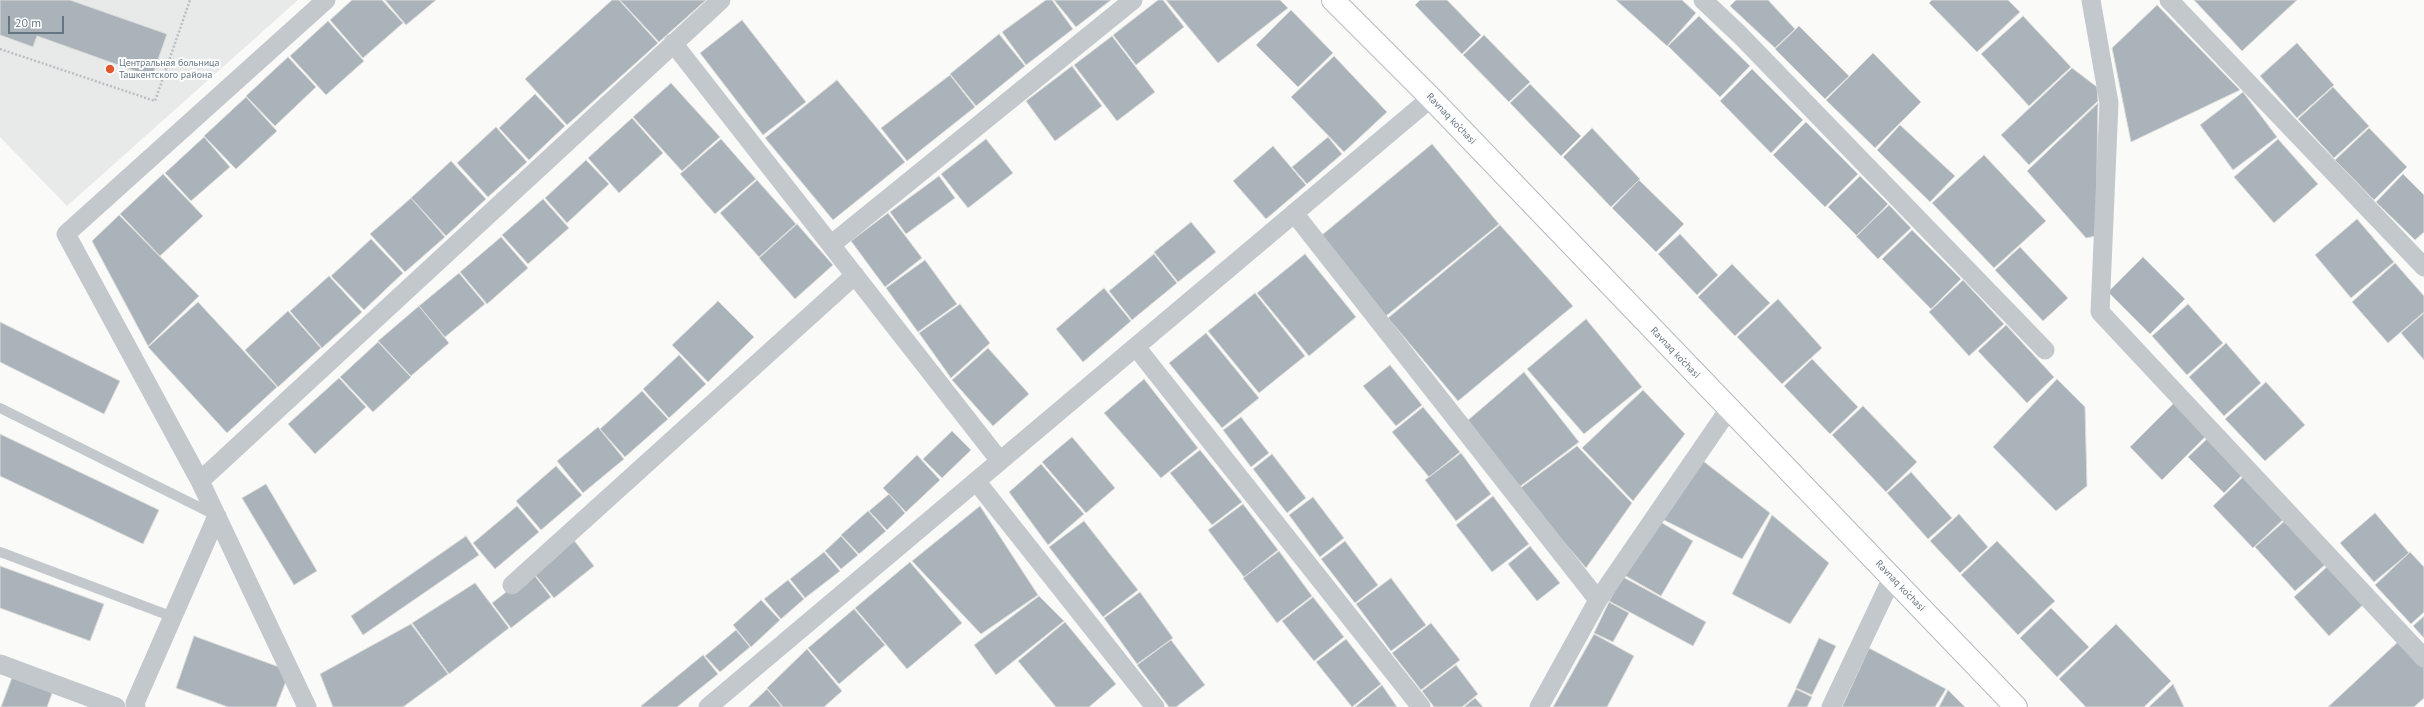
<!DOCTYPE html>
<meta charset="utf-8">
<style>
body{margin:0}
#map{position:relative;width:2424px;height:707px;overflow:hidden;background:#fafaf8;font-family:"PT Sans",sans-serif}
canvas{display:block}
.scale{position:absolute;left:8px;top:16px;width:56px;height:18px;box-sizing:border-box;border:2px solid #657683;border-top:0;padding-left:5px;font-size:12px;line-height:14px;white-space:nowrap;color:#657683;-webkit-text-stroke:3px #fff;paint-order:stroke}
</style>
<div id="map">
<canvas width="2424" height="707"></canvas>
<div class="scale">20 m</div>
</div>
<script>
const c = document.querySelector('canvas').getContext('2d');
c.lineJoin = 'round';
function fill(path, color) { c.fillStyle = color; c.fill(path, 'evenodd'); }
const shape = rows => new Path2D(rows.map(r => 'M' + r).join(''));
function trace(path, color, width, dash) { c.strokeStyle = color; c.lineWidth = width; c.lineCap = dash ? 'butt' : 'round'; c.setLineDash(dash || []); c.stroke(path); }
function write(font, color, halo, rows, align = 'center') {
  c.font = font + ' "PT Sans",sans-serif'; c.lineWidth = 4; c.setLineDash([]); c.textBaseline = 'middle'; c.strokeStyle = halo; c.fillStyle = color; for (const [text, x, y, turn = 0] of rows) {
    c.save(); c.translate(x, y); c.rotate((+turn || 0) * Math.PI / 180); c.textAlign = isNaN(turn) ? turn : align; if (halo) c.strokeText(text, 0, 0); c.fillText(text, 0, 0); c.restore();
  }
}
fill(shape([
 [0,0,298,0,67,206,0,137]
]), '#e8e9e9');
const building = shape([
 [0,0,70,0,167,34,152,77,37,36,33,47,0,35,0,0],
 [352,0,382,0,403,23,363,58,330,20,352,0],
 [385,0,436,0,406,25,385,0],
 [612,0,619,0,658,43,567,125,525,79,612,0],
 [620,0,706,0,659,42,620,0],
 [1046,0,1052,0,1073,29,1026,65,1002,32,1046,0],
 [1054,0,1111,0,1076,27,1054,0],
 [1158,0,1163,0,1184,27,1136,65,1113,35,1158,0],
 [1166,0,1280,0,1288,8,1218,63,1166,0],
 [1420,0,1447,0,1481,35,1462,54,1415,5,1420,0],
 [1616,0,1682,0,1696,13,1667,46,1616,0],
 [1736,0,1768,0,1795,29,1775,48,1730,6,1736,0],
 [1932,0,2008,0,2020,12,1977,52,1929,3,1932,0],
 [2194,0,2297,0,2242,51,2194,0],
 [2157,5,2240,90,2131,142,2112,48,2157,5],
 [1291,10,1333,53,1298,87,1256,45,1291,10],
 [1699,16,1750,66,1720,97,1668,46,1699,16],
 [2023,16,2071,67,2029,106,1981,54,2023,16],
 [742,20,806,102,763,135,700,53,742,20],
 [328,21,364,61,326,95,290,56,328,21],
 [1799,26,1849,76,1825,99,1775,49,1799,26],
 [999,34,1025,66,976,106,950,74,999,34],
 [1484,35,1530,82,1509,102,1463,55,1484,35],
 [1112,36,1155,92,1117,121,1074,65,1112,36],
 [2297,43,2334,85,2297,118,2260,76,2297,43],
 [1873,53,1921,102,1875,148,1826,100,1873,53],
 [1334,56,1387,112,1344,152,1291,97,1334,56],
 [288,57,316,87,275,126,246,96,288,57],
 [1072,66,1102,106,1055,141,1026,101,1072,66],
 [2072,68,2097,87,2098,101,2029,165,2001,135,2072,68],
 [1752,69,1803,120,1771,153,1720,101,1752,69],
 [950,75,975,107,907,161,881,128,950,75],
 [837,80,905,162,833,220,765,138,837,80],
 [671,83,720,137,682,171,633,117,671,83],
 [1530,84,1581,136,1561,156,1510,103,1530,84],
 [2333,87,2369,126,2334,158,2298,119,2333,87],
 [2243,92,2277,137,2233,170,2200,125,2243,92],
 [535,94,565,126,529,160,499,128,535,94],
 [246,97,277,131,236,169,204,136,246,97],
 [2098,103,2096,236,2086,238,2027,171,2098,103],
 [632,118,663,153,619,193,588,158,632,118],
 [1806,122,1858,174,1825,207,1773,155,1806,122],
 [1900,125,1955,176,1930,202,1877,150,1900,125],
 [496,127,527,162,488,197,457,163,496,127],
 [1592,128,1640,179,1611,207,1563,157,1592,128],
 [2369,128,2407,167,2374,200,2335,160,2369,128],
 [204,137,230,167,191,201,165,173,204,137],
 [1328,137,1342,154,1307,184,1292,167,1328,137],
 [721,139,756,179,715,214,680,174,721,139],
 [986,139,1013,173,968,208,941,174,986,139],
 [2278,139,2318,184,2274,223,2234,177,2278,139],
 [1432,144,1499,224,1386,316,1322,235,1432,144],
 [1273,146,1306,185,1266,219,1233,181,1273,146],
 [1984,155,2046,221,1994,268,1932,203,1984,155],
 [586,160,609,184,567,223,545,198,586,160],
 [451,161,486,199,446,236,411,198,451,161],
 [163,174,203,216,160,256,120,214,163,174],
 [2403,174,2424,195,2424,232,2415,240,2376,202,2403,174],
 [939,176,955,198,906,234,890,212,939,176],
 [1860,176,1888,204,1857,236,1828,207,1860,176],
 [757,180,796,224,759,257,720,213,757,180],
 [1639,180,1684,224,1656,252,1612,208,1639,180],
 [411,198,445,237,405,272,370,234,411,198],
 [543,199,569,228,528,264,502,235,543,199],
 [1889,205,1911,228,1878,259,1856,236,1889,205],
 [888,213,922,258,885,287,851,241,888,213],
 [119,215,199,296,148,346,92,241,119,215],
 [2357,219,2394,262,2351,298,2315,255,2357,219],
 [1191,222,1216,252,1178,282,1154,252,1191,222],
 [797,224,833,265,795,299,759,258,797,224],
 [1500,225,1573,306,1458,401,1388,318,1500,225],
 [1912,230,1961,279,1931,309,1882,259,1912,230],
 [1680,234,1718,275,1697,295,1658,254,1680,234],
 [501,237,528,268,487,304,460,272,501,237],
 [371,239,403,273,364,310,331,276,371,239],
 [2020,247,2068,298,2043,321,1995,270,2020,247],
 [1154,254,1177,283,1132,320,1109,291,1154,254],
 [1305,254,1356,317,1309,356,1257,293,1305,254],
 [2143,257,2185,299,2150,334,2108,292,2143,257],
 [925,260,957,304,918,332,886,288,925,260],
 [2395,263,2424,296,2424,312,2388,343,2352,302,2395,263],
 [1732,264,1770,303,1735,336,1698,297,1732,264],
 [459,273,485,304,445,337,419,306,459,273],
 [329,276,362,312,322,348,290,311,329,276],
 [1963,280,2004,324,1969,356,1929,312,1963,280],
 [1104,288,1131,321,1083,362,1056,329,1104,288],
 [1255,293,1305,356,1259,393,1208,331,1255,293],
 [1778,299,1822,348,1782,384,1737,337,1778,299],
 [718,301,754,337,708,382,672,345,718,301],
 [198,302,277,387,227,433,148,347,198,302],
 [960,304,990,343,951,378,919,333,960,304],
 [2188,304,2223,343,2187,375,2152,336,2188,304],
 [419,306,449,343,411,376,378,341,419,306],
 [288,311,321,348,278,387,245,350,288,311],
 [2424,313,2424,360,2401,333,2424,313],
 [1586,319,1642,387,1584,434,1527,369,1586,319],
 [0,322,120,381,104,414,0,362,0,322],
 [2006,325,2054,377,2027,403,1978,351,2006,325],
 [1206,333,1259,398,1222,428,1169,363,1206,333],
 [378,342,411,377,373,412,340,377,378,342],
 [2226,343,2261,383,2224,416,2189,377,2226,343],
 [988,348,1029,394,993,426,952,380,988,348],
 [679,355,706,384,669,418,643,389,679,355],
 [1812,359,1858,407,1830,434,1784,386,1812,359],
 [1390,365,1422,405,1396,426,1363,386,1390,365],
 [1524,372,1579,442,1518,488,1467,421,1524,372],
 [339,378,366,407,315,454,288,424,339,378],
 [1144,379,1198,448,1161,478,1104,413,1144,379],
 [2057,379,2085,407,2087,486,2056,511,1993,447,2057,379],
 [2266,382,2305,425,2265,461,2225,419,2266,382],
 [1643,390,1685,434,1633,501,1582,448,1643,390],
 [642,391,668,419,625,457,600,429,642,391],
 [2176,401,2208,434,2162,480,2130,447,2176,401],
 [1863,406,1917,462,1886,492,1832,435,1863,406],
 [1423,407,1460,452,1429,477,1392,432,1423,407],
 [1241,417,1269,453,1251,467,1223,430,1241,417],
 [598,427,624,459,583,493,557,461,598,427],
 [952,431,971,450,942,478,923,459,952,431],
 [0,434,159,510,143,544,0,476,0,434],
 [2210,436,2245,472,2224,493,2188,457,2210,436],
 [1072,437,1115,488,1086,513,1042,462,1072,437],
 [1577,446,1632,503,1586,568,1519,489,1577,446],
 [1200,450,1242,502,1212,525,1170,473,1200,450],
 [1461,453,1491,494,1456,521,1425,480,1461,453],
 [1272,454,1306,498,1287,513,1253,469,1272,454],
 [917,455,940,480,906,512,883,488,917,455],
 [1698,457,1770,513,1742,559,1658,517,1698,457],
 [1041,464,1084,514,1048,545,1009,492,1041,464],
 [556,466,582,495,541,530,516,501,556,466],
 [1911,472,1952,518,1928,539,1887,493,1911,472],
 [2246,474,2287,516,2253,548,2213,506,2246,474],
 [266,484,317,571,294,585,242,498,266,484],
 [889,494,905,513,887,530,869,511,889,494],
 [1493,496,1529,544,1492,572,1456,525,1493,496],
 [1313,497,1344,538,1320,557,1289,515,1313,497],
 [1243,504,1278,550,1244,577,1208,530,1243,504],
 [517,506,539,532,495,569,473,543,517,506],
 [980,506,1038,595,981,634,912,561,980,506],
 [868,511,886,531,859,554,841,535,868,511],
 [2375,513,2409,553,2374,582,2340,543,2375,513],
 [1959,514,1988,547,1960,573,1930,541,1959,514],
 [1772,515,1829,563,1790,624,1732,594,1772,515],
 [2288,518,2327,563,2295,591,2255,547,2288,518],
 [1657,520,1693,541,1661,596,1624,575,1657,520],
 [1084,521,1138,590,1103,617,1049,547,1084,521],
 [466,536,479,555,363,635,351,616,466,536],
 [841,536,858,555,841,569,825,551,841,536],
 [573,539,594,566,554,598,532,571,573,539],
 [1345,541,1378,585,1355,603,1321,559,1345,541],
 [1997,541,2055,601,2018,635,1961,575,1997,541],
 [1530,546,1560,583,1537,601,1508,564,1530,546],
 [1279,551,1312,596,1277,623,1243,578,1279,551],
 [824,552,840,571,805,598,790,579,824,552],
 [2410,552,2424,567,2424,612,2411,624,2375,585,2410,552],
 [910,562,962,623,907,669,855,608,910,562],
 [2329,565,2364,604,2329,636,2294,597,2329,565],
 [0,566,104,604,90,641,0,608,0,566],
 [532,572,551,597,511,628,492,603,532,572],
 [1623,577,1706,622,1693,646,1609,601,1623,577],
 [1391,578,1426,625,1391,651,1356,604,1391,578],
 [788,580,804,599,781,619,764,599,788,580],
 [475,583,509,628,449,674,412,623,475,583],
 [1140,592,1173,638,1137,664,1104,618,1140,592],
 [1039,596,1064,621,996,675,974,645,1039,596],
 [1313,597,1344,637,1314,661,1282,621,1313,597],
 [761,600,780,620,751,647,733,625,761,600],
 [1609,602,1629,613,1613,642,1594,633,1609,602],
 [2051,608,2089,647,2057,677,2020,638,2051,608],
 [854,609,885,645,839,684,808,648,854,609],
 [2424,616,2424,638,2413,626,2424,616],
 [1065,622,1116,684,1089,707,1056,707,1018,661,1065,622],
 [1431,623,1460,660,1421,690,1392,653,1431,623],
 [411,624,448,674,403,707,333,707,320,674,411,624],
 [2116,624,2171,681,2144,707,2086,707,2059,679,2116,624],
 [736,630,750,647,720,672,705,656,736,630],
 [1594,634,1634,656,1607,707,1553,707,1594,634],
 [194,636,290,671,276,707,228,707,176,688,194,636],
 [1819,638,1836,646,1812,695,1796,688,1819,638],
 [1346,639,1381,684,1352,707,1316,662,1346,639],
 [1171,640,1205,685,1176,707,1169,707,1137,665,1171,640],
 [2400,640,2424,666,2424,698,2414,707,2328,707,2400,640],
 [1869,648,1946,689,1935,707,1842,707,1869,648],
 [807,649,842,691,824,707,783,707,767,688,807,649],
 [703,655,718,674,677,707,642,707,641,706,703,655],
 [1456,665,1478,694,1462,707,1434,707,1422,691,1456,665],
 [13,675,53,691,47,707,1,707,13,675],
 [2173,684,2184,707,2149,707,2173,684],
 [1382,685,1397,707,1355,707,1382,685],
 [767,689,782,707,748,707,767,689],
 [1796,689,1812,697,1807,707,1787,707,1796,689],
 [1948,690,1965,707,1939,707,1948,690],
 [1475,698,1483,707,1464,707,1475,698]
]);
fill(building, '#aab3b9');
trace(building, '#dcdcda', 1);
const secondary = shape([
 [1333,0,1431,98,2016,707]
]);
trace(secondary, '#b3babf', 24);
trace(shape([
 [0,49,155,101,190,0]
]), '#bbbfc2', 2.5, [2, 2]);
trace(shape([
 [0,408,213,514],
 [0,552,173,617]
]), '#c3c8cc', 10);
trace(shape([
 [1703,0,1740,35,2045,350],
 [2091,0,2109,103,2100,312,2424,658],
 [2169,0,2424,267],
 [673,43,1000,461],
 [1294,213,1598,600],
 [832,244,1133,0],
 [1136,347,1421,707],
 [200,481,721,0],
 [976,481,1155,707],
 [512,585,855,275],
 [0,664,116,707],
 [136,707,135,703,217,516],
 [307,707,200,481,66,234,326,0],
 [708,707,1431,98],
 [1539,707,1598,600,1729,409],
 [1831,707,1892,578]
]), '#c3c8cc', 19);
trace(secondary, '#fff', 22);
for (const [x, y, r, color] of [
 [110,69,5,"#e4572e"]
]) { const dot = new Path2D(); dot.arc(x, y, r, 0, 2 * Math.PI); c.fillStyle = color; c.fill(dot); trace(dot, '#fff', 1.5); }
write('10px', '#657683', '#fff', [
 ["Центральная больница",119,63],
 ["Ташкентского района",119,75]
], 'left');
write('10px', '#657683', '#fff', [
 ["Ravnaq ko‘chasi",1451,119,46],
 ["Ravnaq ko‘chasi",1675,353,46],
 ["Ravnaq ko‘chasi",1900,586,46]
]);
</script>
